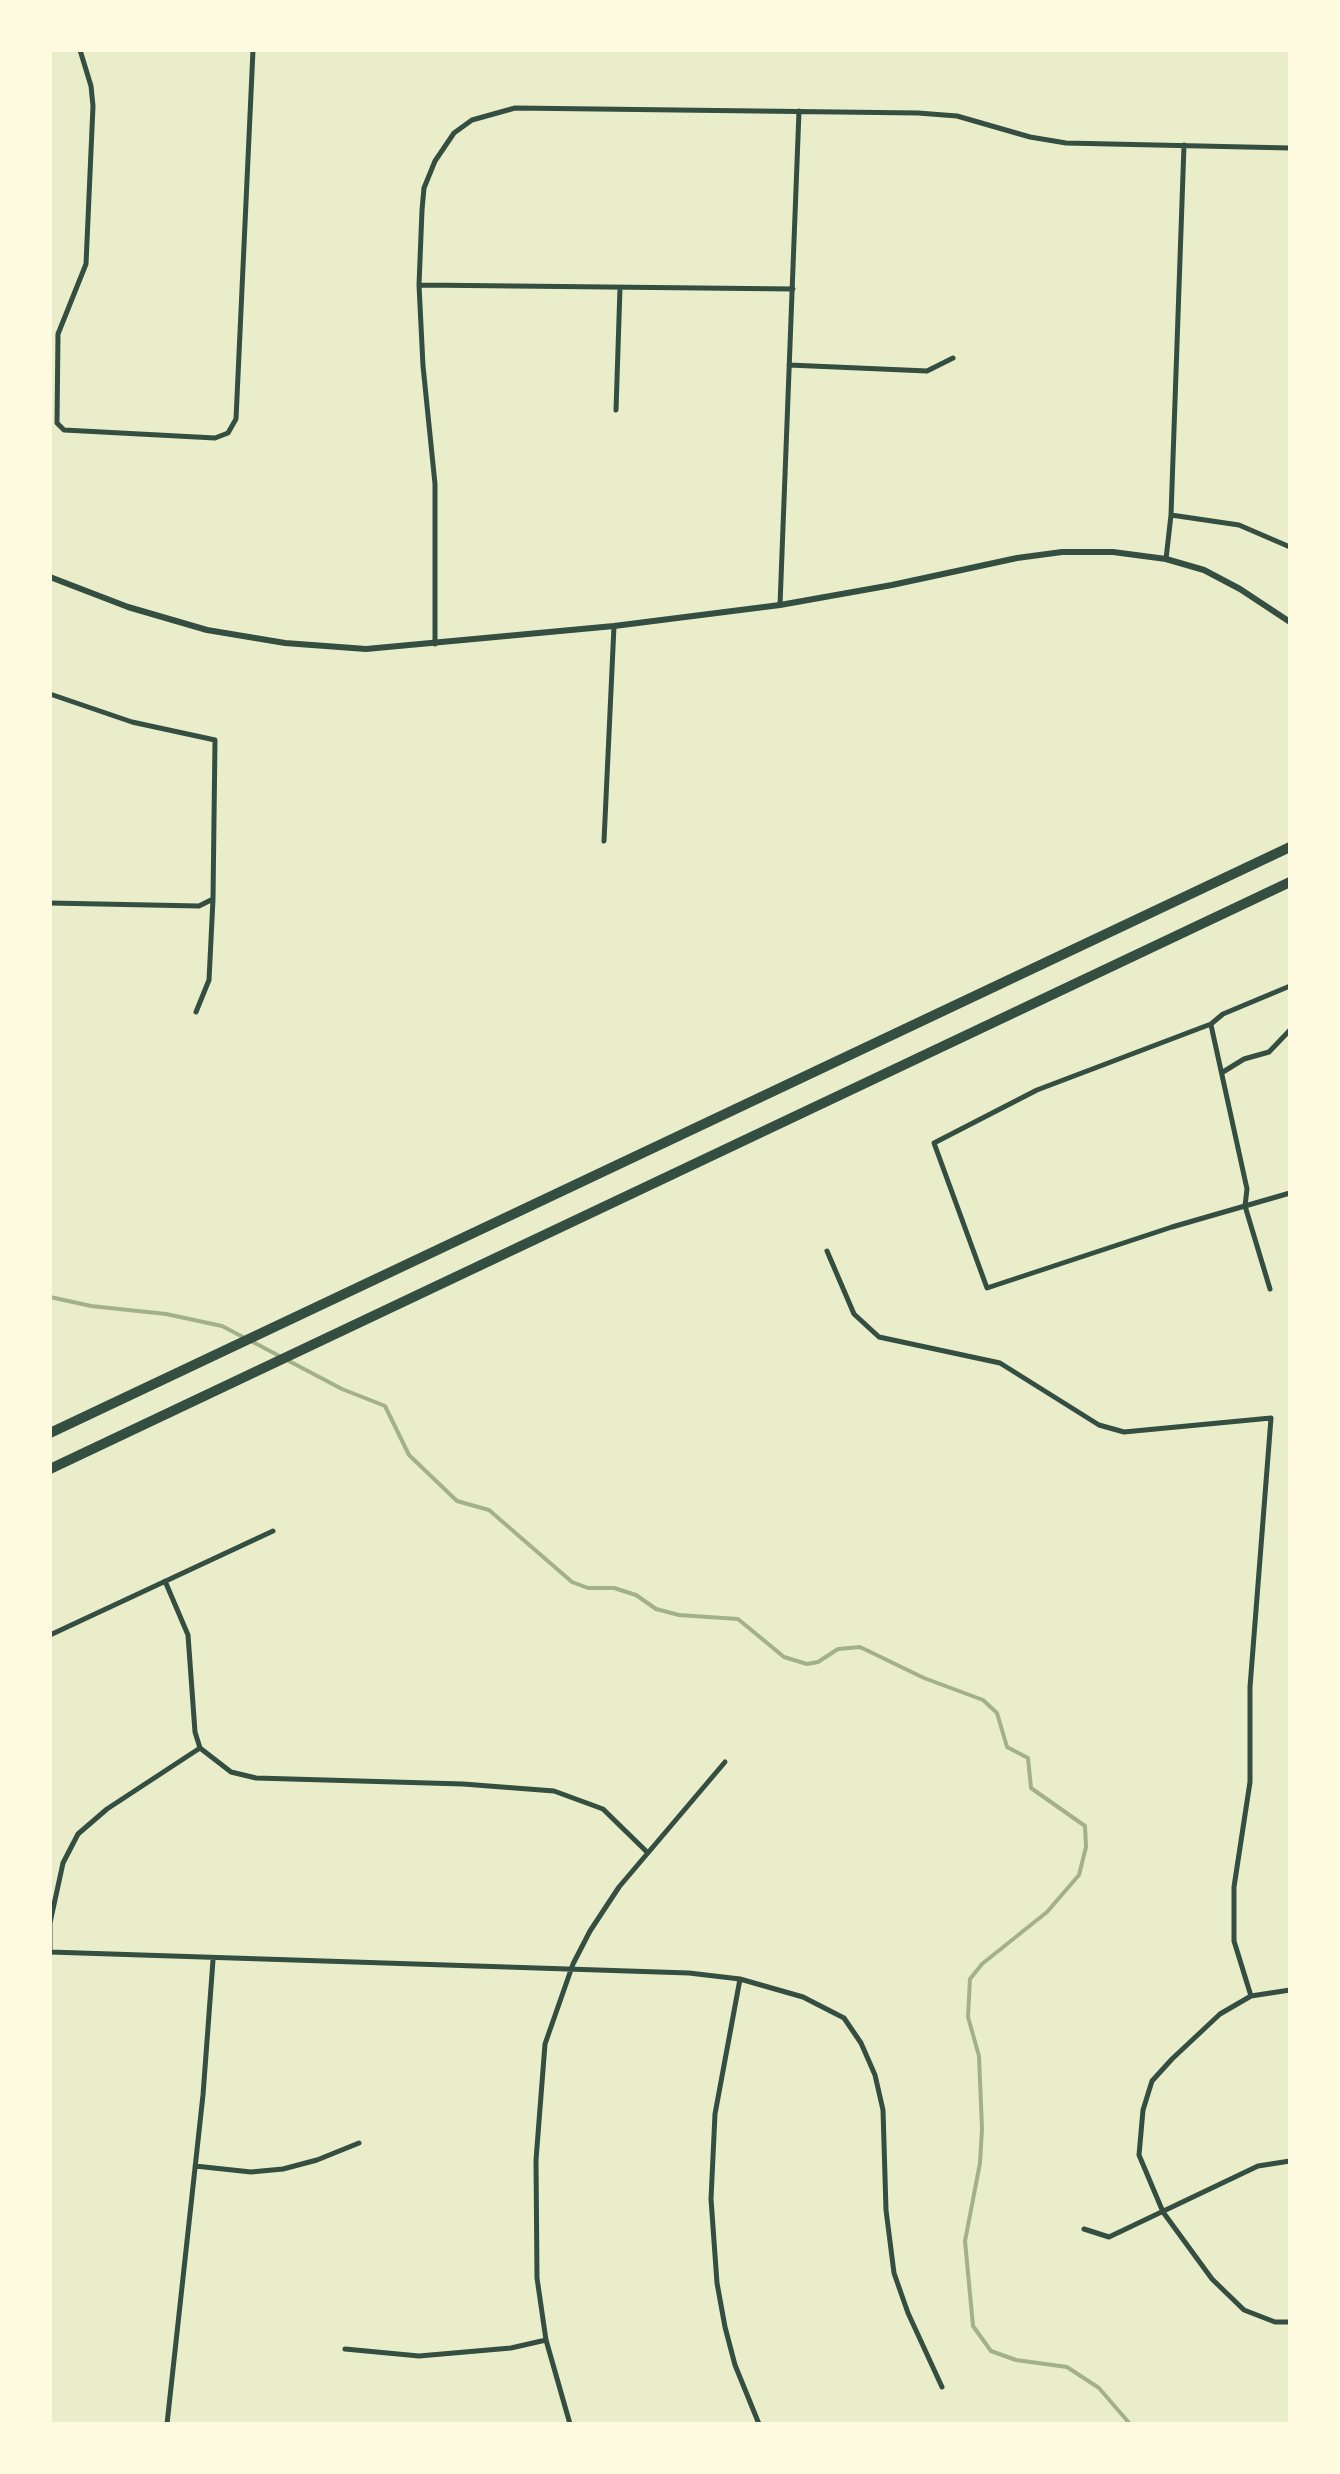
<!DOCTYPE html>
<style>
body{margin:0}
#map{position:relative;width:1340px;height:2474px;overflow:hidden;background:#e9edc9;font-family:Karla,sans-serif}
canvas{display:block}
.frame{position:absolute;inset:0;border:52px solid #fefae0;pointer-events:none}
</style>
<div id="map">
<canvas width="1340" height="2474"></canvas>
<div class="frame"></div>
</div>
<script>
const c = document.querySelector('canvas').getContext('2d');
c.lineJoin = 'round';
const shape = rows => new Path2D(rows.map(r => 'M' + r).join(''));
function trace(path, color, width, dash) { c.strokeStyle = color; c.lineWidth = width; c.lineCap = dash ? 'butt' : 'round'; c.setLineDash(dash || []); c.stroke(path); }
trace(shape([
 [50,1297,91,1306,166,1314,222,1326,243,1337],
 [251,1341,342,1389,385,1406,409,1455,457,1501,489,1510,572,1582,588,1588,614,1588,636,1595,656,1609,679,1615,738,1619,784,1657,807,1664,818,1662,838,1649,860,1647,924,1678,983,1700,997,1713,1007,1747,1028,1758,1031,1788,1085,1826,1086,1847,1079,1875,1047,1912,982,1964,970,1979,968,2017,979,2056,982,2129,980,2163,965,2241,973,2326,991,2351,1016,2360,1067,2367,1099,2388,1130,2424]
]), '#a3b18a', 4);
trace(shape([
 [80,50,91,86,93,106,86,264,58,334,57,423,64,430,215,438,228,433,236,419,253,50],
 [421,285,793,289],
 [789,365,927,371,953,358],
 [616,410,620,288],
 [1171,515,1239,525,1290,547],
 [1166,559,1171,515,1184,145],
 [780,605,799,111],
 [435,644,435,484,423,366,419,285,422,210,424,188,435,161,454,133,472,120,515,108,918,113,957,116,1030,137,1066,143,1290,148],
 [50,694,132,722,215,740,213,899,199,906,50,903],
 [604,841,614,626],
 [1290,986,1223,1014,1211,1024,1037,1090,934,1143,987,1288,1172,1227,1290,1193],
 [196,1012,209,980,213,899],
 [1211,1025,1247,1189,1245,1206,1270,1289],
 [1223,1072,1244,1059,1269,1052,1290,1030],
 [827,1251,854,1314,879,1337,1000,1363,1099,1425,1124,1432,1271,1418,1250,1687,1250,1782,1234,1887,1234,1941,1251,1996],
 [165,1581,188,1635,195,1732,200,1748,231,1772,256,1778,463,1784,554,1791,603,1809,648,1853],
 [50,1635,273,1531],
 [50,1950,50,1923,63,1863,78,1834,107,1809,200,1748],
 [50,1952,689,1973,740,1979,803,1997,844,2018,861,2043,875,2075,883,2110,886,2210,894,2273,908,2313,942,2387],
 [740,1979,715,2114,711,2199,717,2283,725,2327,735,2365,759,2424],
 [1290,1990,1251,1996,1220,2014,1172,2059,1152,2081,1143,2110,1139,2155,1163,2212,1212,2279,1244,2310,1275,2322,1290,2322],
 [195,2166,251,2172,283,2169,317,2160,359,2143],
 [1084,2229,1109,2237,1258,2166,1290,2161],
 [345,2349,419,2356,511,2348,546,2340],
 [167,2424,203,2095,213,1960],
 [570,2424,546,2340,537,2278,536,2160,545,2044,573,1964,590,1931,619,1887,725,1762]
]), '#344e41', 5);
trace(shape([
 [50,577,128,607,207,630,285,643,366,649,614,626,780,605,892,585,1017,558,1062,552,1113,552,1166,559,1204,570,1240,589,1290,622]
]), '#344e41', 6);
trace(shape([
 [50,1433,1290,847],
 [50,1469,1290,882]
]), '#344e41', 10);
</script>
